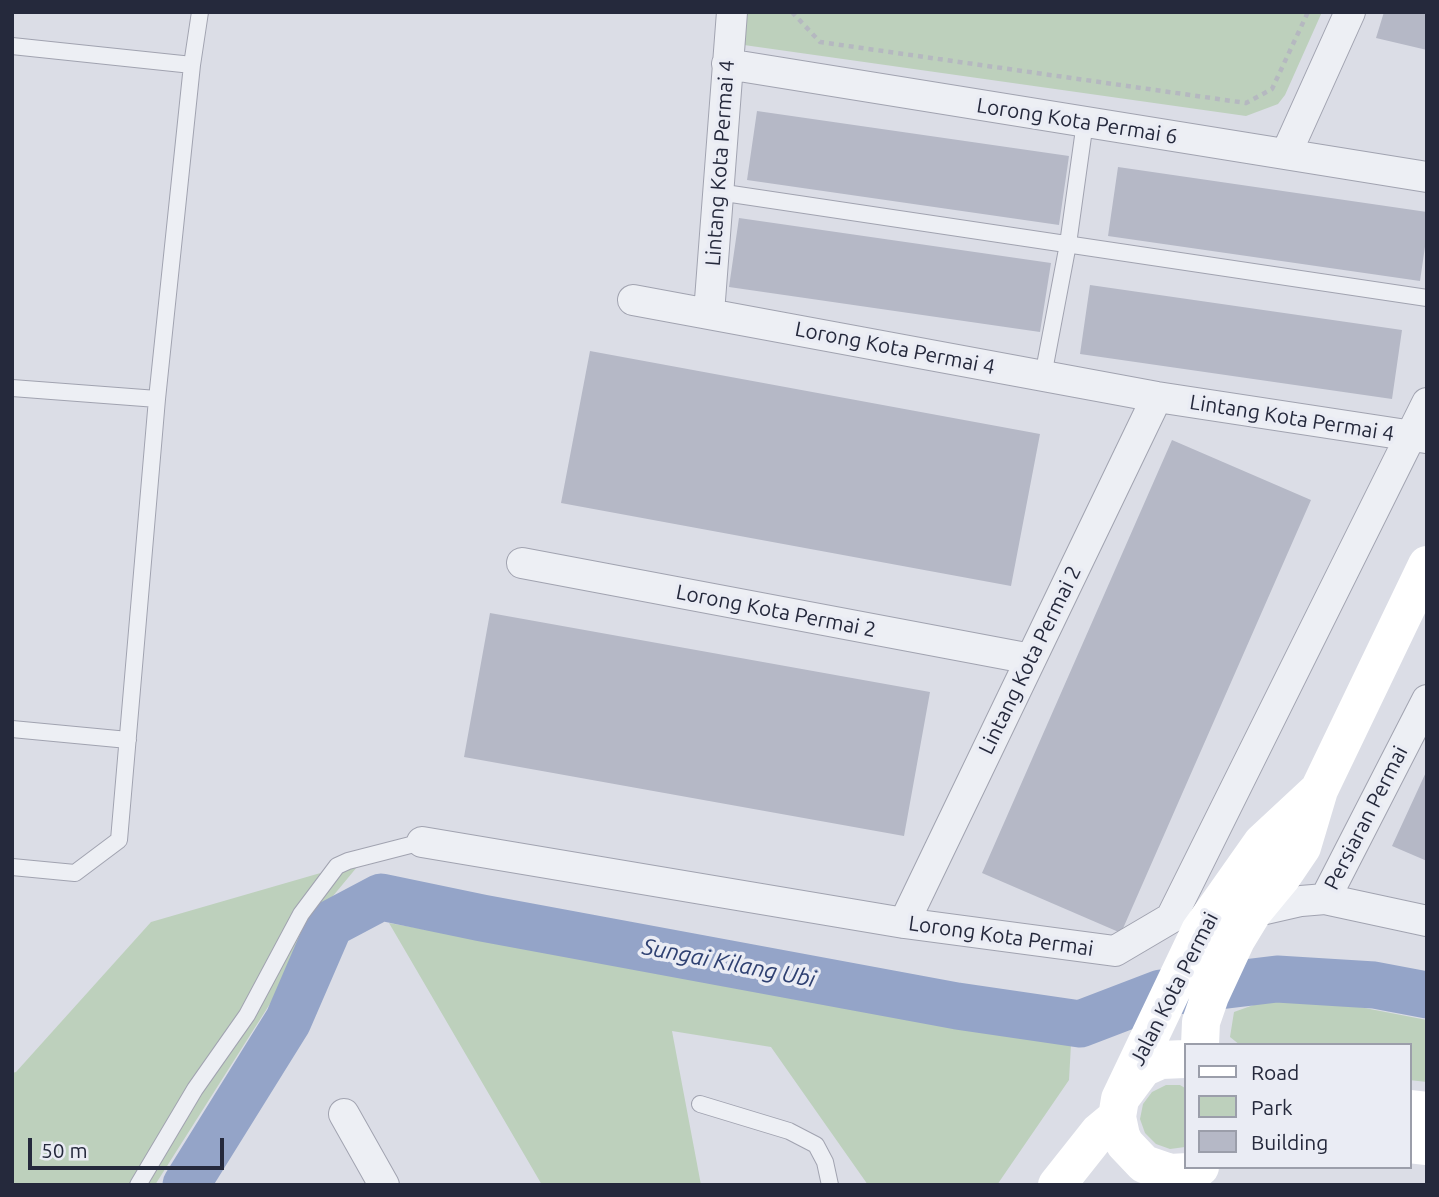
<!DOCTYPE html>
<style>
body{margin:0}
#map{position:relative;width:1439px;height:1197px;overflow:hidden;background:#dbdde6;font-family:Ubuntu,sans-serif}
canvas{display:block}
.frame{position:absolute;inset:0;border:14px solid #25293c;pointer-events:none}
.legend{position:absolute;left:1184px;top:1043px;width:228px;height:126px;box-sizing:border-box;background:#eaecf4;border:2px solid #9b9eaa;margin:0;padding:9px 12px;list-style:none;font-size:21px;color:#25293c}
.legend li{display:flex;align-items:center;gap:14px;height:35px}
.legend b{width:35px;border:2px solid #9b9eaa}
.scale{position:absolute;left:28px;top:1138px;width:196px;height:32px;box-sizing:border-box;border:4px solid #25293c;border-top:0;padding-left:9px;font-size:21px;line-height:24px;white-space:nowrap;color:#25293c;-webkit-text-stroke:5px #eaecf4;paint-order:stroke}
</style>
<div id="map">
<canvas width="1439" height="1197"></canvas>
<div class="frame"></div>
<ul class="legend">
<li><b style="height:9px;background:#fff"></b>Road</li>
<li><b style="height:19px;background:#bdd0bc"></b>Park</li>
<li><b style="height:19px;background:#b5b8c6"></b>Building</li>
</ul>
<div class="scale">50 m</div>
</div>
<script>
const c = document.querySelector('canvas').getContext('2d');
c.lineJoin = 'round';
function fill(path, color) { c.fillStyle = color; c.fill(path, 'evenodd'); }
const shape = rows => new Path2D(rows.map(r => 'M' + r).join(''));
function trace(path, color, width, dash) { c.strokeStyle = color; c.lineWidth = width; c.lineCap = dash ? 'butt' : 'round'; c.setLineDash(dash || []); c.stroke(path); }
function write(font, color, halo, rows, align = 'center') {
  c.font = font + ' Ubuntu,sans-serif'; c.lineWidth = 7; c.setLineDash([]); c.textBaseline = 'middle'; c.strokeStyle = halo; c.fillStyle = color; for (const [text, x, y, turn = 0] of rows) {
    c.save(); c.translate(x, y); c.rotate((+turn || 0) * Math.PI / 180); c.textAlign = isNaN(turn) ? turn : align; if (halo) c.strokeText(text, 0, 0); c.fillText(text, 0, 0); c.restore();
  }
}
fill(shape([
 [747,12,1322,12,1285,95,1278,104,1246,116,744,45],
 [362,861,304,931,280,988,155,1185,12,1185,12,1073,16,1072,151,922],
 [389,923,1071,1044,1069,1080,997,1185,868,1185,771,1047,672,1031,701,1185,542,1185],
 [1287,993,1427,1020,1427,1082,1409,1080,1409,1045,1240,1045,1230,1037,1234,1012],
 [1166,1085,1180,1085,1185,1088,1185,1147,1170,1149,1156,1144,1145,1133,1140,1119,1143,1104,1152,1092]
]), '#bdd0bc');
trace(shape([
 [186,1185,288,1021,330,924,381,897,482,918,957,1006,1080,1024,1161,993,1277,979,1374,985,1427,995]
]), '#94a4c8', 47);
fill(shape([
 [1384,12,1427,12,1427,50,1376,38],
 [757,111,1069,156,1059,225,747,180],
 [1118,167,1427,212,1427,233,1420,281,1108,236],
 [739,218,1051,263,1040,332,729,287],
 [1090,285,1402,330,1392,399,1080,354],
 [590,351,1040,434,1011,586,561,503],
 [1172,440,1311,500,1121,933,982,873],
 [490,613,930,692,904,836,464,757],
 [1427,770,1427,861,1392,846]
]), '#b5b8c6');
const lane = shape([
 [12,46,192,65],
 [718,192,1427,298],
 [1043,376,1068,244,1085,122],
 [12,388,157,399],
 [12,729,128,740],
 [12,867,75,873,119,840,157,399,192,65,200,12],
 [700,1104,789,1131,816,1145,825,1162,830,1185],
 [138,1185,195,1089,247,1015,301,914,337,866,348,861,422,842]
]);
const street = shape([
 [727,64,1427,177],
 [1286,154,1350,12],
 [633,300,1157,397,1426,438],
 [709,313,732,12],
 [522,563,1031,659],
 [422,842,904,923,1115,951,1171,918,1427,403],
 [1325,899,1427,700],
 [1253,912,1301,901,1325,899,1427,921],
 [904,923,1157,397],
 [344,1114,384,1185]
]);
trace(lane, '#a1a3b0', 18);
trace(street, '#a1a3b0', 32);
trace(shape([
 [792,12,820,42,1246,103,1272,89,1308,12]
]), '#b5b8c0', 4.5, [5, 5]);
trace(lane, '#edeff4', 16);
trace(street, '#edeff4', 30);
trace(shape([
 [1200,1045,1201,1022,1210,996,1236,940,1253,912,1281,878,1302,847,1319,790,1427,565],
 [1185,1059,1161,1060,1143,1068,1120,1099,1117,1117,1121,1136,1125,1144,1144,1164,1170,1173,1188,1172,1200,1167],
 [1120,1099,1200,931,1262,843,1319,790],
 [1409,1109,1427,1111],
 [1409,1144,1427,1146],
 [1057,1185,1099,1132,1117,1117]
]), '#fff', 38);
write('21px', '#25293c', '#eaecf4', [
 ["Lorong Kota Permai 6",1077,121,9],
 ["Lintang Kota Permai 4",720,163,-86],
 ["Lorong Kota Permai 4",895,348,11],
 ["Lintang Kota Permai 4",1292,418,9],
 ["Lorong Kota Permai 2",776,611,11],
 ["Lintang Kota Permai 2",1030,660,-64],
 ["Persiaran Permai",1366,818,-63],
 ["Lorong Kota Permai",1001,936,8],
 ["Jalan Kota Permai",1174,989,-63]
]);
write('italic 23px', '#2e4071', '#eaecf4', [
 ["Sungai Kilang Ubi",729,963,11]
]);
</script>
